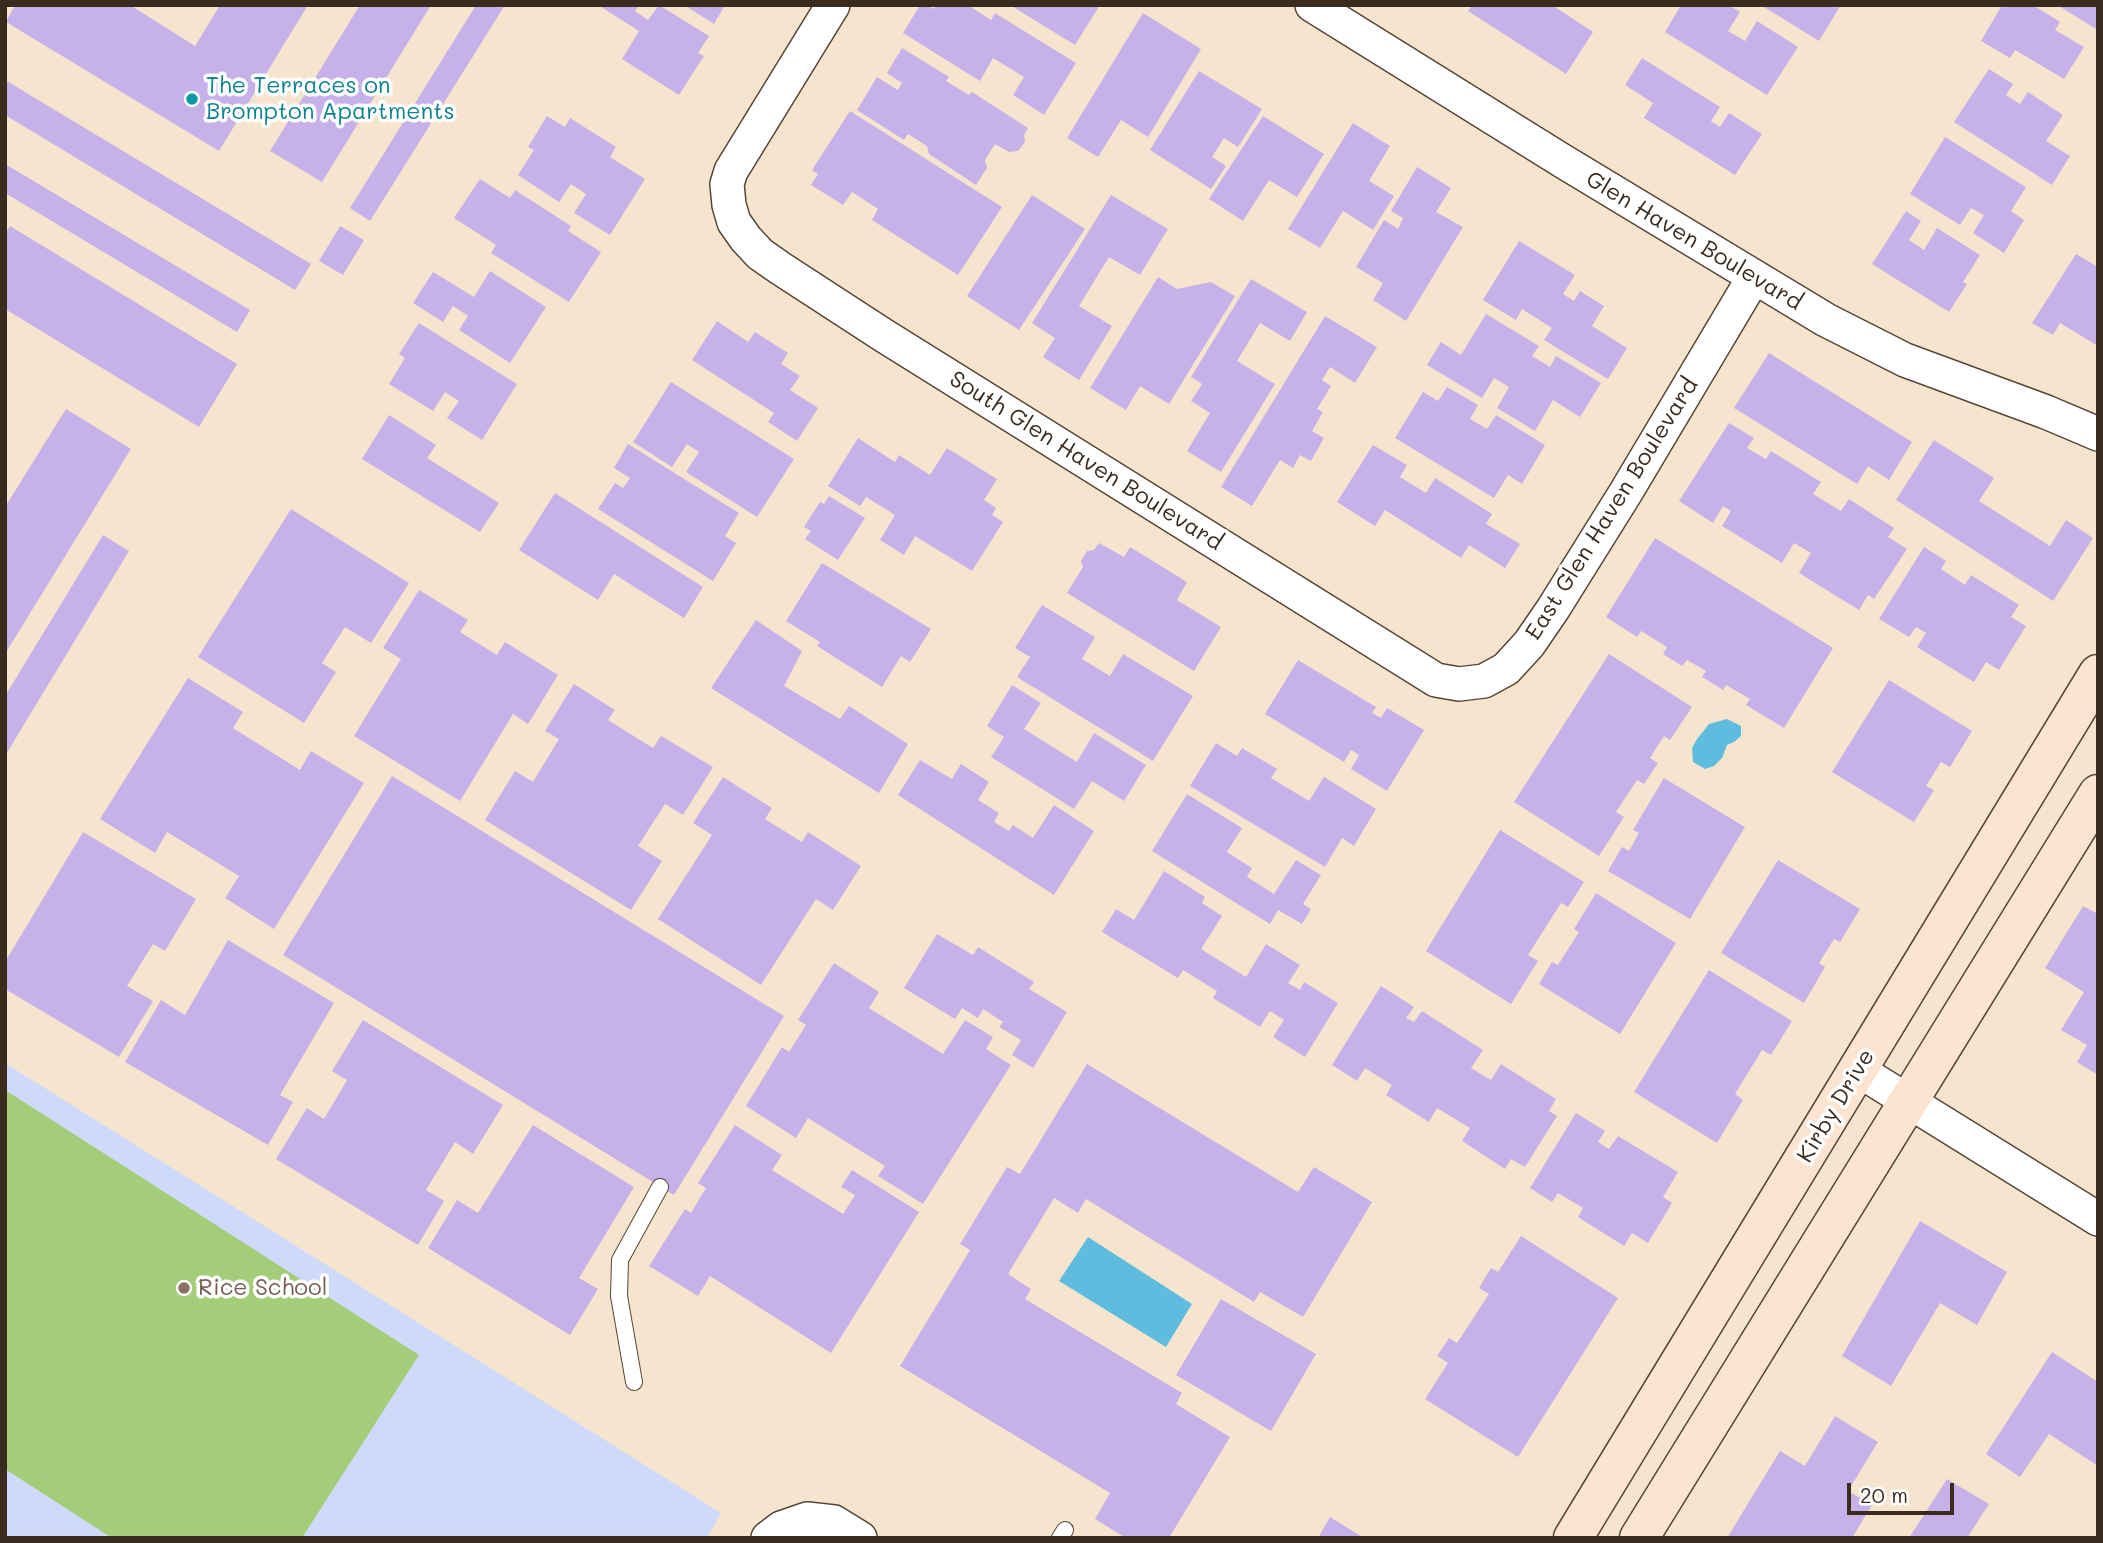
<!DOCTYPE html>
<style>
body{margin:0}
#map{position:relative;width:2103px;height:1543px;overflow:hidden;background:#f6e5ce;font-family:Mali,sans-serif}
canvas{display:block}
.frame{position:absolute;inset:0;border:7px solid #3b2a1e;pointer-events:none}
.scale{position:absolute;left:1847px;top:1483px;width:107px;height:32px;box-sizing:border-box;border:4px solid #3b2a1e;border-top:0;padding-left:9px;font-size:21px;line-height:24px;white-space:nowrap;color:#3b2a1e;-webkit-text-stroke:5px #fff;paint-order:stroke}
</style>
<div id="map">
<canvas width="2103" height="1543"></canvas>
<div class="frame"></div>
<div class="scale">20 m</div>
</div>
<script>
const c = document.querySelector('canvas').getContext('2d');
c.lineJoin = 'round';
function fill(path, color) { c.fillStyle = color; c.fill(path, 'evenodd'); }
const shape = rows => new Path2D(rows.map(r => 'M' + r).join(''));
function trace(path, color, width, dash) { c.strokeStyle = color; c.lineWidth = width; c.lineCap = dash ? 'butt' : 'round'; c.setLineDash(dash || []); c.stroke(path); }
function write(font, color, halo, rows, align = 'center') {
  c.font = font + ' Mali,sans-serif'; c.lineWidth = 7; c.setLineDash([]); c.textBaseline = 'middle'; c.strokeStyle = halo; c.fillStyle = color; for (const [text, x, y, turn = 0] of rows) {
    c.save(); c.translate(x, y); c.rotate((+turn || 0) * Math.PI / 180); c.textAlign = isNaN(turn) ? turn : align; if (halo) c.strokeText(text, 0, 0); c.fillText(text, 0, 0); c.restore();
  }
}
fill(shape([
 [5,1063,721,1513,707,1538,5,1538]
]), '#cfdafa');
fill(shape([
 [5,1090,419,1355,302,1538,112,1538,5,1469]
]), '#a3cd79');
fill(shape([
 [1727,719,1741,726,1741,736,1734,742,1727,745,1722,758,1714,766,1705,769,1693,762,1692,748,1697,739,1709,724],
 [1088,1237,1192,1304,1166,1347,1059,1281]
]), '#60bcde');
fill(shape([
 [15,5,130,5,195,46,220,5,308,5,219,151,6,22],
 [360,5,431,5,322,182,270,151],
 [476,5,505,5,370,221,350,208],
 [598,5,639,5,635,11,648,20,659,5,709,36,698,53,704,56,679,95,622,59,639,31],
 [684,5,725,5,714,24],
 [920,5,927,5,934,9,936,5,968,5,991,20,995,13,1076,63,1044,115,1013,95,1024,77,993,58,980,81,903,33],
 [1010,5,1100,5,1075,45],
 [1472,5,1556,5,1555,7,1593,32,1566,74,1468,11],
 [1681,5,1729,5,1740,12,1728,31,1745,41,1757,21,1798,47,1767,95,1665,32],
 [1761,5,1841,5,1819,41],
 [2002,5,2033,5,2060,22,2055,30,2084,47,2064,79,2015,50,2010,58,1981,41],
 [2057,5,2098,5,2098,30],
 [1143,13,1201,49,1148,137,1121,120,1098,157,1067,138],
 [902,48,949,77,946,81,969,95,972,92,1028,128,1024,135,1025,142,1018,151,1009,152,995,144,985,160,987,168,976,185,929,154,927,146,908,134,904,140,857,110,877,77,898,90,902,83,887,73],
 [1642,58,1720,107,1711,121,1720,127,1729,113,1762,134,1735,175,1644,118,1653,103,1625,85],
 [1989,69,2013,84,2006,95,2020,104,2028,92,2063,115,2046,141,2070,156,2052,185,1954,122],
 [1199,71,1262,109,1238,147,1224,138,1212,157,1226,166,1211,189,1150,150],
 [5,80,311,264,295,290,5,115],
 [850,111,1002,207,958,275,872,220,878,209,852,192,843,205,811,185,818,174,812,170],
 [547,116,565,127,570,118,616,147,610,157,645,179,610,235,574,213,586,194,571,184,559,202,518,175,534,150,528,147],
 [1263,116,1324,154,1297,197,1269,180,1243,221,1209,199],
 [1353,123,1390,146,1369,181,1394,196,1373,230,1343,211,1320,248,1288,229],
 [1945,137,2026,187,2011,211,2024,220,2004,253,1973,233,1984,215,1971,208,1960,225,1910,194],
 [5,164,250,310,237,332,5,193],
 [1417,167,1451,188,1436,212,1463,227,1406,321,1373,300,1383,283,1356,267,1384,220,1398,229,1403,218,1391,211],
 [480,179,510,198,515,190,571,226,568,231,601,252,569,302,491,253,496,245,454,218],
 [1032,195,1085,229,1019,330,967,296],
 [1111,195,1168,229,1140,275,1109,257,1079,306,1112,326,1079,380,1043,357,1055,338,1032,323],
 [1906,211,1921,221,1909,240,1924,250,1937,228,1980,255,1963,282,1967,284,1949,312,1872,264],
 [10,226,237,364,199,427,5,309,5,234],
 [340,226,364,240,343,275,319,261],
 [1519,241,1575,275,1563,294,1574,301,1580,291,1604,306,1592,326,1627,348,1608,379,1544,340,1552,328,1522,309,1516,320,1483,300],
 [2076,254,2098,267,2098,346,2060,323,2053,335,2032,323],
 [490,271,546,307,510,363,459,330,468,316,453,306,443,322,413,303,433,272,474,297],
 [1158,277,1177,289,1211,282,1235,296,1169,404,1140,386,1126,410,1090,388],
 [1251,279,1307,312,1290,341,1260,323,1237,361,1275,384,1221,472,1187,451,1210,413,1191,401,1202,384,1191,377],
 [1486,314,1539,346,1532,356,1550,367,1556,356,1601,383,1580,417,1553,400,1535,431,1497,408,1509,387,1494,378,1482,398,1427,365,1441,342,1461,355],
 [1325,316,1377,347,1355,383,1330,367,1322,380,1331,386,1317,409,1323,412,1312,431,1324,438,1311,461,1300,455,1293,468,1280,460,1252,506,1221,487],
 [717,321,748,342,755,332,788,353,781,364,800,376,790,390,818,408,797,441,768,422,774,413,692,360],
 [419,323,517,384,482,440,447,418,459,401,445,392,433,411,389,384,405,358,399,354],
 [1769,353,1912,442,1889,480,1868,466,1857,484,1734,408],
 [671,382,794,459,757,517,686,472,699,452,687,444,672,467,633,442],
 [1447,387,1478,405,1470,419,1487,429,1496,415,1545,445,1522,484,1508,475,1494,498,1395,438,1423,392,1438,401],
 [66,409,131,449,5,654,5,507],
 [389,415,436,445,427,458,499,503,480,532,362,459],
 [1729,423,1754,438,1747,448,1766,459,1771,451,1821,482,1813,494,1841,511,1849,499,1894,528,1888,537,1907,549,1874,599,1868,595,1859,610,1799,573,1811,553,1794,543,1782,563,1722,526,1731,511,1723,506,1713,523,1679,501],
 [858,438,895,462,899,455,930,475,947,448,997,479,984,500,996,508,992,515,1003,522,972,571,915,536,904,555,880,540,895,515,866,497,860,506,828,486],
 [1934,440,1994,478,1979,501,2050,546,2066,520,2093,538,2053,601,1896,500],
 [628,444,739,513,725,536,736,543,713,581,598,509,615,483,623,488,630,478,614,468],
 [1373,445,1407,465,1400,477,1426,493,1435,478,1492,514,1486,524,1520,544,1505,568,1469,545,1461,558,1385,510,1375,526,1337,502],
 [555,493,703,587,684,618,614,574,598,600,519,550],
 [829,496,865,518,838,560,805,539,811,531,804,527,820,502,824,504],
 [291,509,409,583,371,643,345,627,322,663,336,672,304,723,198,657],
 [103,535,129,551,5,756,5,696],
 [1655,538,1833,648,1784,728,1746,705,1750,699,1726,685,1723,690,1702,677,1706,671,1687,660,1682,666,1663,654,1667,647,1641,631,1637,637,1606,617],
 [1099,543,1124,557,1130,547,1187,582,1177,600,1221,627,1194,671,1067,593,1083,567,1081,561,1087,551,1094,550],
 [1924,547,1946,561,1941,569,1965,585,1971,575,2019,605,2011,617,2026,626,1999,670,1986,662,1974,682,1917,647,1926,633,1916,627,1909,637,1879,619],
 [822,563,931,629,910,662,901,656,882,687,817,646,820,642,786,621],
 [419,590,468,620,460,632,497,655,505,642,558,675,528,724,513,714,460,801,354,736,401,659,383,648],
 [1042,605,1095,637,1082,659,1110,676,1123,654,1193,696,1153,761,1017,677,1030,657,1015,648],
 [756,620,802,651,784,686,840,719,849,706,908,744,879,793,711,688],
 [1609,654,1692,707,1670,740,1664,736,1650,758,1658,763,1644,784,1637,780,1616,812,1624,817,1599,856,1514,802],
 [1298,660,1376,707,1372,713,1381,718,1387,708,1424,730,1387,791,1351,769,1359,755,1351,750,1344,762,1265,714],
 [188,678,243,712,233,728,300,770,311,751,364,783,274,929,225,898,239,876,167,832,155,853,100,819],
 [1889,680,1972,731,1950,767,1941,762,1926,786,1934,790,1914,822,1832,772],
 [574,684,615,710,608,720,653,748,661,736,713,767,683,815,665,804,638,846,662,861,631,910,485,820,515,771,533,782,559,739,545,731],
 [1012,685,1041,703,1024,729,1077,762,1094,733,1146,765,1124,801,1092,781,1074,809,991,757,1004,737,987,726],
 [1216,743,1237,756,1242,748,1277,769,1271,778,1309,801,1324,777,1376,809,1354,846,1342,838,1325,867,1190,786],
 [920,760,952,779,961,764,989,782,978,800,999,813,994,822,1009,831,1013,825,1033,838,1054,805,1094,831,1054,895,898,795],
 [392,776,784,1016,674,1195,283,955],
 [723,777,772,808,765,819,802,842,808,832,861,866,833,910,816,899,761,985,658,919,712,835,693,823],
 [1664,778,1745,827,1690,919,1608,871,1622,847,1629,851,1639,833,1633,830],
 [1187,794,1242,828,1227,852,1252,868,1247,877,1274,894,1296,860,1321,875,1303,904,1311,909,1302,924,1278,910,1270,924,1152,851],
 [1500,830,1584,882,1568,907,1561,903,1528,955,1538,961,1511,1004,1426,951],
 [83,832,196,899,165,951,153,944,127,986,153,1001,119,1057,5,989,5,962],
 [1778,860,1860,909,1840,942,1834,939,1819,963,1825,967,1804,1003,1721,953],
 [1164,871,1205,897,1202,903,1222,916,1201,949,1246,977,1266,944,1300,965,1288,983,1300,990,1304,982,1338,1003,1305,1057,1273,1037,1284,1020,1270,1011,1260,1027,1213,998,1217,991,1183,970,1178,978,1102,932,1116,909,1134,920],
 [1596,893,1676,943,1620,1034,1539,984,1552,962,1558,965,1579,932,1574,929],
 [2083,906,2098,914,2098,1075,2077,1062,2087,1045,2061,1030,2084,992,2045,968],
 [937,934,973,955,978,947,1034,982,1029,989,1067,1012,1033,1068,1012,1055,1021,1040,999,1027,1003,1022,983,1009,978,1018,962,1008,955,1019,904,988],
 [228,940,334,1003,280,1095,293,1102,268,1145,125,1062,161,1000,185,1015],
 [834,963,879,992,869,1008,943,1054,965,1020,993,1037,986,1049,1011,1065,923,1204,878,1176,885,1166,808,1118,796,1138,746,1106,782,1047,789,1052,806,1025,798,1020],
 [1709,970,1792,1021,1771,1055,1762,1050,1735,1094,1743,1100,1717,1143,1634,1092],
 [1381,986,1414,1007,1406,1018,1414,1022,1422,1011,1483,1050,1471,1068,1491,1080,1501,1064,1556,1099,1549,1111,1557,1116,1525,1167,1511,1159,1505,1169,1462,1141,1470,1128,1437,1108,1429,1122,1386,1095,1392,1085,1365,1068,1357,1081,1332,1065],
 [363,1020,503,1105,473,1154,455,1142,426,1190,444,1201,418,1245,276,1159,307,1108,324,1119,347,1080,332,1071],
 [1087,1064,1298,1192,1314,1167,1372,1202,1303,1317,1260,1292,1254,1302,1086,1199,1078,1213,1054,1198,1008,1274,1031,1289,1025,1299,1182,1393,1176,1404,1230,1437,1169,1538,1126,1538,1095,1519,1110,1493,900,1366,970,1250,960,1244,1007,1167,1020,1174],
 [1576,1113,1605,1131,1598,1142,1609,1149,1618,1136,1678,1172,1663,1197,1672,1203,1648,1243,1632,1233,1624,1246,1578,1217,1583,1208,1558,1193,1552,1202,1530,1188],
 [533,1125,634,1187,579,1278,598,1289,570,1335,428,1248,457,1200,478,1213],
 [735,1125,782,1155,772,1170,843,1214,855,1195,841,1187,852,1170,919,1212,831,1353,710,1276,698,1296,649,1266,685,1209,691,1213,706,1188,698,1183],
 [1920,1221,2007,1272,1977,1325,1940,1303,1891,1386,1842,1356],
 [1521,1236,1618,1298,1518,1457,1425,1399,1448,1363,1437,1356,1449,1338,1457,1343,1489,1294,1479,1288,1491,1268,1498,1272],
 [1221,1299,1316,1354,1271,1431,1176,1375],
 [2052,1352,2098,1382,2098,1466,2049,1434,2020,1477,1986,1454],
 [1835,1416,1878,1442,1848,1491,1872,1505,1852,1538,1727,1538,1780,1451,1805,1466],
 [1947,1479,1989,1504,1967,1538,1909,1538],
 [1330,1517,1364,1538,1318,1538]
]), '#c6b2e8');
const lane = shape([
 [634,1382,619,1296,620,1260,660,1187],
 [1060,1538,1065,1530]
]);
const street = shape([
 [833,5,731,171,727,184,729,205,734,222,746,239,760,254,780,268,883,335,1436,680,1459,684,1484,681,1506,669,1529,644,1553,609,1626,492,1754,277],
 [1312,5,1561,160,1826,320,1905,360,2046,412,2098,434],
 [1858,1070,2098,1219],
 [768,1538,781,1528,807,1519,834,1522,860,1538]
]);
const secondary = shape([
 [1573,1538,2098,674],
 [1639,1538,2098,794]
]);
trace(lane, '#574638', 18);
trace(street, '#574638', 36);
trace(secondary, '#574638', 41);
trace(lane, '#fff', 16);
trace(street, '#fff', 33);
trace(secondary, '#fde4d1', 38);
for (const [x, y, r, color] of [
 [192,99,7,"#0f9aa8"],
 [184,1288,7,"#8d6e63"]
]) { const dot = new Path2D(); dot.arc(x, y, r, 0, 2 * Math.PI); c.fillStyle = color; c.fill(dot); trace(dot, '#fff', 2.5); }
write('23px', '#0d838f', '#fff', [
 ["The Terraces on",206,86],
 ["Brompton Apartments",206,112]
], 'left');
write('23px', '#3b2a1e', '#fff', [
 ["Glen Haven Boulevard",1694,241,31],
 ["South Glen Haven Boulevard",1086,461,32],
 ["East Glen Haven Boulevard",1612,509,-58],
 ["Kirby Drive",1836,1106,-59]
]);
write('23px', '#785e54', '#fff', [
 ["Rice School",198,1288]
], 'left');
</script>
